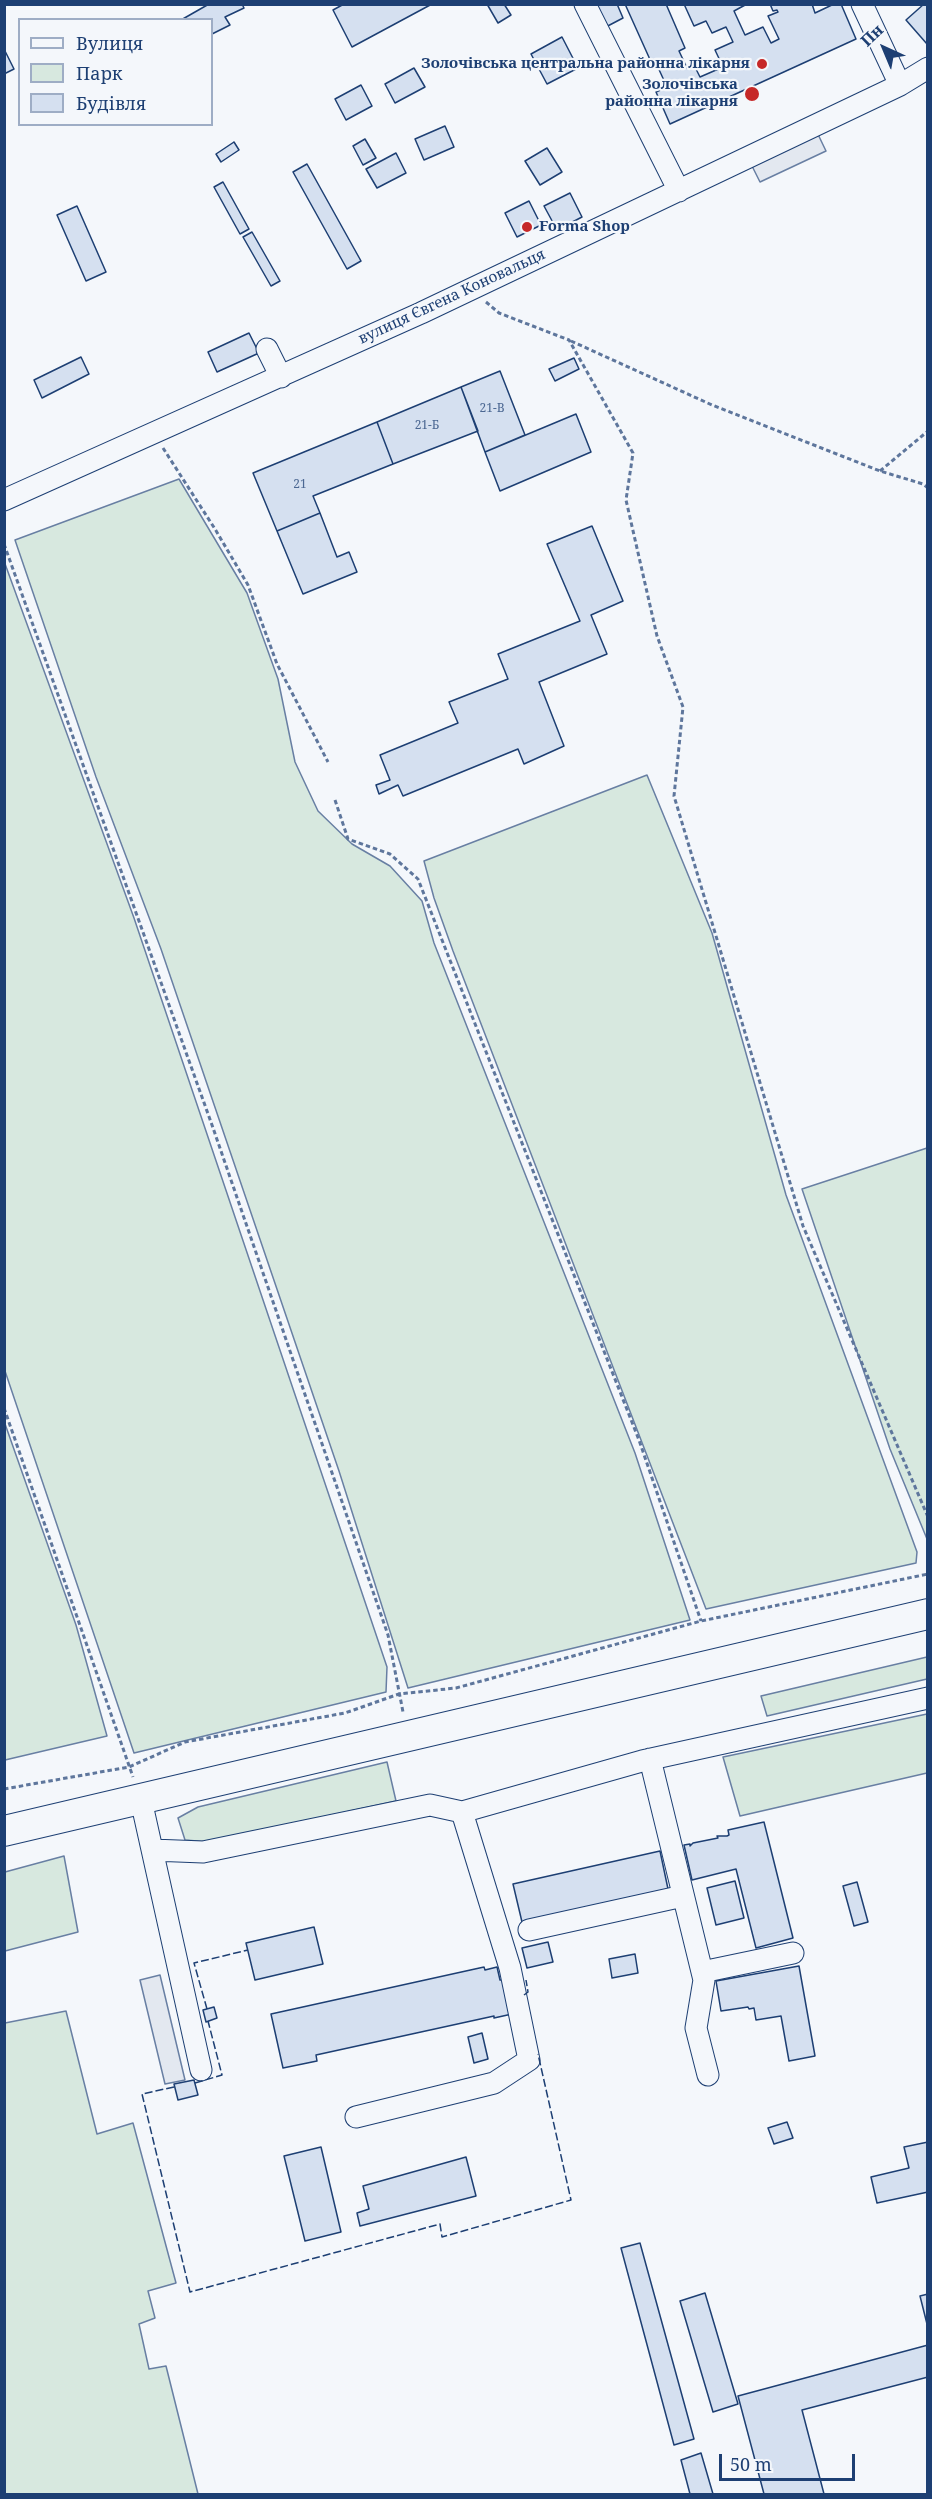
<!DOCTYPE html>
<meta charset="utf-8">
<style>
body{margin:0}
#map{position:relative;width:932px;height:2499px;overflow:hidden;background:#f4f7fb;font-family:"Noto Serif",serif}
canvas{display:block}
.frame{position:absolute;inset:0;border:6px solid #1d3f73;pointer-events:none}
.legend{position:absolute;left:18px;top:18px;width:195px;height:108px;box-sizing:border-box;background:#f4f7fb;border:2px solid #9eadc5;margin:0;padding:8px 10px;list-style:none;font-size:18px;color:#1d3f73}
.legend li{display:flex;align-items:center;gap:12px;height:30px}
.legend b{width:30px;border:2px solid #9eadc5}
.north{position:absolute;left:854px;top:18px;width:60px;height:60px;-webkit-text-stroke:4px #f4f7fb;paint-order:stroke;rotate:316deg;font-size:16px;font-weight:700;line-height:24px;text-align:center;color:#1d3f73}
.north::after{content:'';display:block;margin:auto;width:21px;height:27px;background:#1d3f73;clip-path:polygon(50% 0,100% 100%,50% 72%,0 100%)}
.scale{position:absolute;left:719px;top:2454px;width:136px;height:27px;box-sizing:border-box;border:3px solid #1d3f73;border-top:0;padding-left:8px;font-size:18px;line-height:21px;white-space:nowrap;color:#1d3f73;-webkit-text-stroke:4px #f4f7fb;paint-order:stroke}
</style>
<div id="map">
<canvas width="932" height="2499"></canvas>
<div class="frame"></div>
<ul class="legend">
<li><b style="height:8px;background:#f4f7fb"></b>Вулиця</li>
<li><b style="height:16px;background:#d7e8df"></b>Парк</li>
<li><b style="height:16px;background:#d5e0f0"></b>Будівля</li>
</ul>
<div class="north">Пн</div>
<div class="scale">50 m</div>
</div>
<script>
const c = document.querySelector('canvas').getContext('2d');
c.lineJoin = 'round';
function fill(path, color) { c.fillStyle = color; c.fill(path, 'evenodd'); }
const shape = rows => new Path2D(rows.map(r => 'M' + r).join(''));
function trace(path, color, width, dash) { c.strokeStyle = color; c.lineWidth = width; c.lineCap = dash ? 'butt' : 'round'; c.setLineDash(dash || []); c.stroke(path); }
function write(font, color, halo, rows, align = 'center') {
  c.font = font + ' "Noto Serif",serif'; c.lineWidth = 4.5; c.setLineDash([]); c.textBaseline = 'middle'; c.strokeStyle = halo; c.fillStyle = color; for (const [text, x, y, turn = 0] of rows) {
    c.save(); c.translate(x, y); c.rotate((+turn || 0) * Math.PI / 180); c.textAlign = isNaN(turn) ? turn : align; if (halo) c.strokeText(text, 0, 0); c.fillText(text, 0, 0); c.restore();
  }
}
const green = shape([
 [179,479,247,593,278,679,295,762,318,811,352,844,390,866,422,901,434,943,635,1453,690,1620,408,1688,339,1471,161,949,96,777,15,540,179,479],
 [4,561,134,918,387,1667,386,1692,134,1753,5,1371,4,561],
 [647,775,712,933,786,1195,917,1552,916,1563,706,1609,453,951,434,898,424,861,647,775],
 [927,1148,928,1148,927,1539,890,1449,802,1189,927,1148],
 [4,1421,76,1625,107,1736,5,1760,4,1421],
 [927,1657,927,1679,767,1716,761,1696,927,1657],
 [927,1714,927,1773,740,1816,723,1757,927,1714],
 [387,1762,396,1801,209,1842,185,1840,178,1818,198,1807,387,1762],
 [64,1856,78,1932,5,1951,5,1872,64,1856],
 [66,2011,97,2134,133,2123,176,2283,148,2291,155,2318,139,2324,149,2369,166,2366,198,2494,5,2494,5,2023,66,2011]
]);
fill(green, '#d7e8df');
trace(green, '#687fa3', 1.5);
const parking = shape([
 [814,126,826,151,760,182,748,158,814,126],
 [160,1975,185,2080,165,2084,140,1980,160,1975]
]);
fill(parking, '#e3e8f0');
trace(parking, '#687fa3', 1.5);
const building = shape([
 [209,4,242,4,244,8,225,17,230,25,212,34,212,20,181,20,209,4],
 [344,4,432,4,352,47,333,10,344,4],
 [487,4,504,4,511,15,498,23,487,4],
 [590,4,617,4,623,18,602,29,590,4],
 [625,4,666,4,685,48,679,51,687,68,694,65,700,77,723,67,715,50,733,42,726,27,712,33,706,21,694,26,684,4,747,4,734,11,745,35,763,27,771,43,779,39,768,16,778,12,777,10,773,11,770,4,812,4,815,13,834,4,841,4,856,39,670,124,656,92,667,87,656,63,652,64,625,4],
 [924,4,928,4,927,44,906,20,924,4],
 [562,37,578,68,547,84,531,54,562,37],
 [4,49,14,69,4,74,4,49],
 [414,68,425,87,395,103,385,84,414,68],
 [361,85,372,106,346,120,335,99,361,85],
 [445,126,454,147,424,160,415,139,445,126],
 [365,139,376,158,363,165,353,146,365,139],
 [234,142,239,150,221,162,216,154,234,142],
 [547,148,562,172,540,185,525,161,547,148],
 [396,153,406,173,377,188,366,169,396,153],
 [307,164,361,261,347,269,293,172,307,164],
 [223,182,249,229,240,234,214,187,223,182],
 [570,193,582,217,557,230,544,206,570,193],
 [529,201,541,225,517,237,505,213,529,201],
 [77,206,106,272,86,281,57,215,77,206],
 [252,232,280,281,271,286,243,237,252,232],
 [249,333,259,353,217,372,208,352,249,333],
 [81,357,89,374,42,398,34,380,81,357],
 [574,358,579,369,555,381,549,369,574,358],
 [500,371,525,435,485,452,461,387,500,371],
 [461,387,478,431,393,464,377,422,461,387],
 [576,414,591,452,500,491,485,452,576,414],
 [377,422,393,464,313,496,320,513,277,531,253,473,377,422],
 [320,513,337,557,349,552,357,572,303,594,277,531,320,513],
 [592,526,623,601,591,615,607,654,539,682,564,746,524,764,518,749,403,796,398,785,379,794,376,785,390,780,380,755,458,723,449,702,508,679,498,654,580,621,547,544,592,526],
 [764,1822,793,1938,756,1948,736,1869,692,1880,684,1845,690,1844,690,1846,693,1843,718,1838,717,1836,727,1836,729,1835,728,1830,764,1822],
 [660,1851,668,1889,522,1922,513,1884,660,1851],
 [735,1881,744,1918,716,1925,707,1888,735,1881],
 [857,1882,868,1922,854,1926,843,1886,857,1882],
 [314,1927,323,1964,255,1980,246,1943,314,1927],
 [548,1942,553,1962,527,1968,522,1948,548,1942],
 [635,1954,638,1973,612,1978,609,1959,635,1954],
 [799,1966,815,2056,789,2061,781,2016,756,2020,754,2008,749,2009,748,2007,721,2011,716,1981,799,1966],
 [484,1967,485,1970,497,1967,500,1980,504,1980,512,2014,494,2018,494,2016,316,2055,317,2061,283,2068,271,2014,484,1967],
 [214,2007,217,2018,206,2022,203,2010,214,2007],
 [482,2033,488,2059,474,2063,468,2037,482,2033],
 [194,2080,198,2095,178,2100,174,2084,194,2080],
 [787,2122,793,2138,774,2144,768,2128,787,2122],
 [928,2142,928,2192,877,2203,871,2177,909,2168,904,2147,928,2142],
 [321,2147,341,2232,305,2241,284,2156,321,2147],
 [466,2157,476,2196,360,2226,357,2213,369,2209,363,2186,466,2157],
 [640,2243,694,2439,674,2445,621,2248,640,2243],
 [705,2293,738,2404,713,2412,680,2301,705,2293],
 [928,2294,928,2328,920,2296,928,2294],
 [928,2345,928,2377,802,2410,824,2494,764,2494,738,2396,928,2345],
 [701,2453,713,2494,690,2494,681,2460,701,2453]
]);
fill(building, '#d5e0f0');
trace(building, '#1d3f73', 1.5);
const minor = shape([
 [585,4,679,191],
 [862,4,900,85],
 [267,349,281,377],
 [4,500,421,313,900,85,928,68],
 [650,1759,704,1980,696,2028,708,2075],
 [141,1800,201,2070],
 [152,1850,203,1852,430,1805,462,1812],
 [529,1930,683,1896],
 [702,1972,793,1953],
 [356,2117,494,2083,529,2060,510,1968,462,1812,642,1761,928,1698]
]);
const highway = shape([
 [4,1831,928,1614]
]);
trace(minor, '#1d3f73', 23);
trace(highway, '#1d3f73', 32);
trace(shape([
 [486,302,499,313,569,340,633,453,626,500,657,636,683,707,674,796,803,1226,928,1517],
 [571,341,712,405,880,471,923,484,928,488],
 [163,448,215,529,248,585,277,664,328,762],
 [880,471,928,431],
 [4,544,212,1125,388,1635,403,1712],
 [335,800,348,839,390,854,418,879,639,1440,701,1621],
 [4,1408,133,1777],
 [4,1789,129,1767,185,1742,345,1713,399,1694,456,1688,701,1621,928,1574]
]), '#5e769c', 3, [4.5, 3]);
trace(minor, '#f4f7fb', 21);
trace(highway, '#f4f7fb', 30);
trace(shape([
 [524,1995,528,1992,526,1980],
 [207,2009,194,1963,248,1950],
 [195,2083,222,2075,208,2021],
 [174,2087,142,2094,190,2292,440,2224,442,2237,571,2200,538,2054]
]), '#1d3f73', 1.5, [8, 3]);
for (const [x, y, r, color] of [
 [762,64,6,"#c62828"],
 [752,94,8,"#c62828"],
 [527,227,6,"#c62828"]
]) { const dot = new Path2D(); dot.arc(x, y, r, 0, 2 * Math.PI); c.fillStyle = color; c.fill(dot); trace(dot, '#f4f7fb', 2); }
write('12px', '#4b6792', null, [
 ["21-В",492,409],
 ["21-Б",427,426],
 ["21",300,485]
]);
write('bold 15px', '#1d3f73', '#f4f7fb', [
 ["Золочівська центральна районна лікарня",750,64],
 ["Золочівська",738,85],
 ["районна лікарня",738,102],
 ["Forma Shop",539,227,"left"]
], 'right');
write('15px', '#1d3f73', '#f4f7fb', [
 ["вулиця Євгена Коновальця",452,297,-25]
]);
</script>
